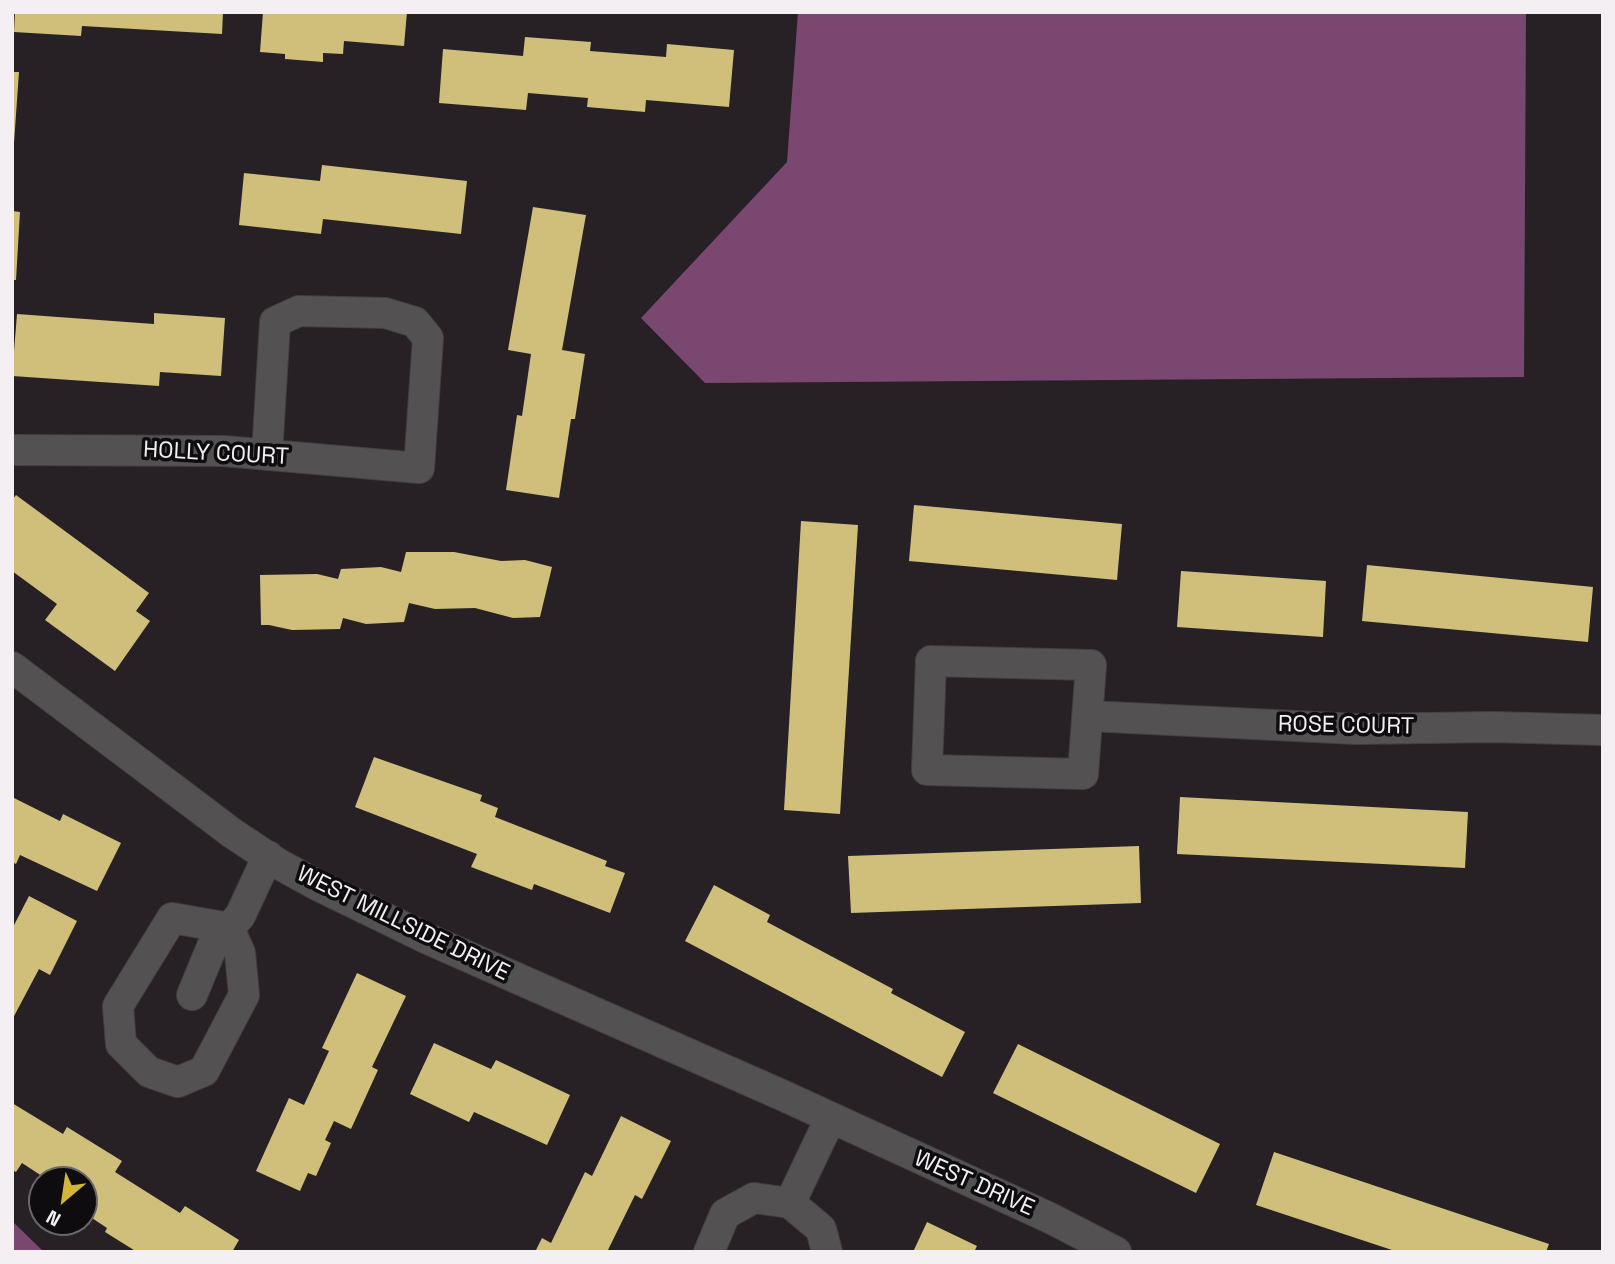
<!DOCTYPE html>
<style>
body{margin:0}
#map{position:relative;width:1615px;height:1264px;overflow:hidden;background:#272126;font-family:"Space Grotesk",sans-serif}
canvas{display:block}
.frame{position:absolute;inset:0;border:14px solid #f4eff2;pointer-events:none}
.north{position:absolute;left:28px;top:1166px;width:70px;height:70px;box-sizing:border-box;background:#0e0c0e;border:2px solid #6a6769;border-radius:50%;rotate:209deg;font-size:19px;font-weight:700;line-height:28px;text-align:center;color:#f4eff2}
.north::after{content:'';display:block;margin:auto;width:24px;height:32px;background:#d2b736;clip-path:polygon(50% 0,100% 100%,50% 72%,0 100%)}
</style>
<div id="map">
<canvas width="1615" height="1264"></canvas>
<div class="frame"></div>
<div class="north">N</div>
</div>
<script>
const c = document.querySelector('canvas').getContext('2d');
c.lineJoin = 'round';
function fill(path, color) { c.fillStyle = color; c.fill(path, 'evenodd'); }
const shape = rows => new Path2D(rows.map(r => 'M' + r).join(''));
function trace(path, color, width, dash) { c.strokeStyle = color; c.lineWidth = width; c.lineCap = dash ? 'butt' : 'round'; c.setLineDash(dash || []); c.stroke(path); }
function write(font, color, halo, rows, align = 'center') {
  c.font = font + ' "Space Grotesk",sans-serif'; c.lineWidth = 7; c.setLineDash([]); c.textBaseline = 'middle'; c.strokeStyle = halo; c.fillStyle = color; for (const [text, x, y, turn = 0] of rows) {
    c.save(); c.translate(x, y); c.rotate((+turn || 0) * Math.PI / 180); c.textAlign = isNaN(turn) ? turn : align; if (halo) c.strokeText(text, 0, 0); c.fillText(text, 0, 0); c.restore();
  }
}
fill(shape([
 [798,12,1526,12,1524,377,705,383,641,318,787,162],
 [12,1221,44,1252,12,1252]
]), '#7a4771');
fill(shape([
 [15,12,223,12,222,34,82,26,81,36,14,32],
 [263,12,407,12,404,46,344,41,343,54,323,53,323,62,285,59,285,54,260,52],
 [525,37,591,42,590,51,666,57,667,44,734,50,729,107,646,100,645,112,587,107,588,98,528,93,526,110,439,103,443,49,523,56],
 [12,72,19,72,14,143,12,143],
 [322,165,467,181,461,234,323,219,321,234,239,225,244,173,320,181],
 [533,207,586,215,562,350,585,354,575,419,571,419,559,498,506,490,517,415,522,416,531,354,508,350],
 [12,211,20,212,16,280,12,280],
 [154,313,225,318,221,376,160,372,159,386,12,376,17,314,154,324],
 [16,495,149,593,136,611,150,621,115,671,45,620,57,604,12,571,12,500],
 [914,505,1122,524,1117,580,909,561],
 [801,521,858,525,840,814,784,810],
 [406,552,454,552,501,561,525,560,552,567,540,617,513,618,475,608,435,609,409,603,404,622,366,624,343,618,340,629,292,630,269,625,261,625,260,575,317,574,338,579,341,569,381,567,401,572],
 [1367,565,1593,587,1588,642,1362,621],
 [1181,571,1326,581,1323,637,1177,627],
 [374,757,482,795,480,801,498,808,495,817,607,861,605,866,625,873,610,913,534,884,532,890,471,867,477,854,355,807],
 [12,797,60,821,63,814,121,843,97,891,20,855,16,864,12,862],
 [1180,797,1468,812,1465,868,1177,854],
 [1139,846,1141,903,851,913,848,856],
 [714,885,770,915,767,922,893,989,891,993,965,1032,942,1077,685,941],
 [29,896,77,921,50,975,39,969,12,1020,12,929],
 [357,973,406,996,372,1067,378,1070,351,1129,334,1121,325,1140,331,1143,316,1176,308,1173,300,1191,256,1171,289,1098,304,1105,329,1051,322,1048],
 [434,1043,491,1069,496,1060,570,1095,547,1145,474,1112,469,1122,410,1094],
 [1018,1044,1220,1144,1196,1193,993,1093],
 [12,1103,63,1134,67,1127,122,1161,115,1172,180,1213,185,1206,239,1240,232,1252,137,1252,105,1232,107,1228,86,1214,90,1207,84,1203,84,1180,48,1180,22,1163,16,1172,12,1170],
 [621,1116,671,1141,642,1199,635,1195,607,1252,535,1252,542,1238,551,1243,585,1172,592,1176],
 [1274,1152,1549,1244,1546,1252,1398,1252,1256,1205],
 [927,1222,977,1246,974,1252,913,1252]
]), '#cfbf7a');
const minor = shape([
 [12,450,224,451,419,468,428,338,415,322,385,313,299,311,275,322,267,455],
 [931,661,1091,665,1083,774,927,770,931,661],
 [12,667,232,833,277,863,317,885,428,939,784,1096,1050,1218,1116,1252],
 [1088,716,1357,729,1493,727,1603,730],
 [172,918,229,928,240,953,244,995,204,1071,178,1082,149,1072,121,1044,118,1006,172,918],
 [192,995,216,937,229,928,240,916,268,856],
 [790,1203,830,1119],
 [709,1252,725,1214,754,1198,790,1203,821,1229,827,1252]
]);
trace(minor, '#443e43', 32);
trace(minor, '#545153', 30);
write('23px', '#f4eff2', '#0e0c0e', [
 ["HOLLY COURT",216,454,3],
 ["ROSE COURT",1346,726,1],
 ["WEST MILLSIDE DRIVE",403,924,26],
 ["WEST DRIVE",974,1184,24]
]);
</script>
